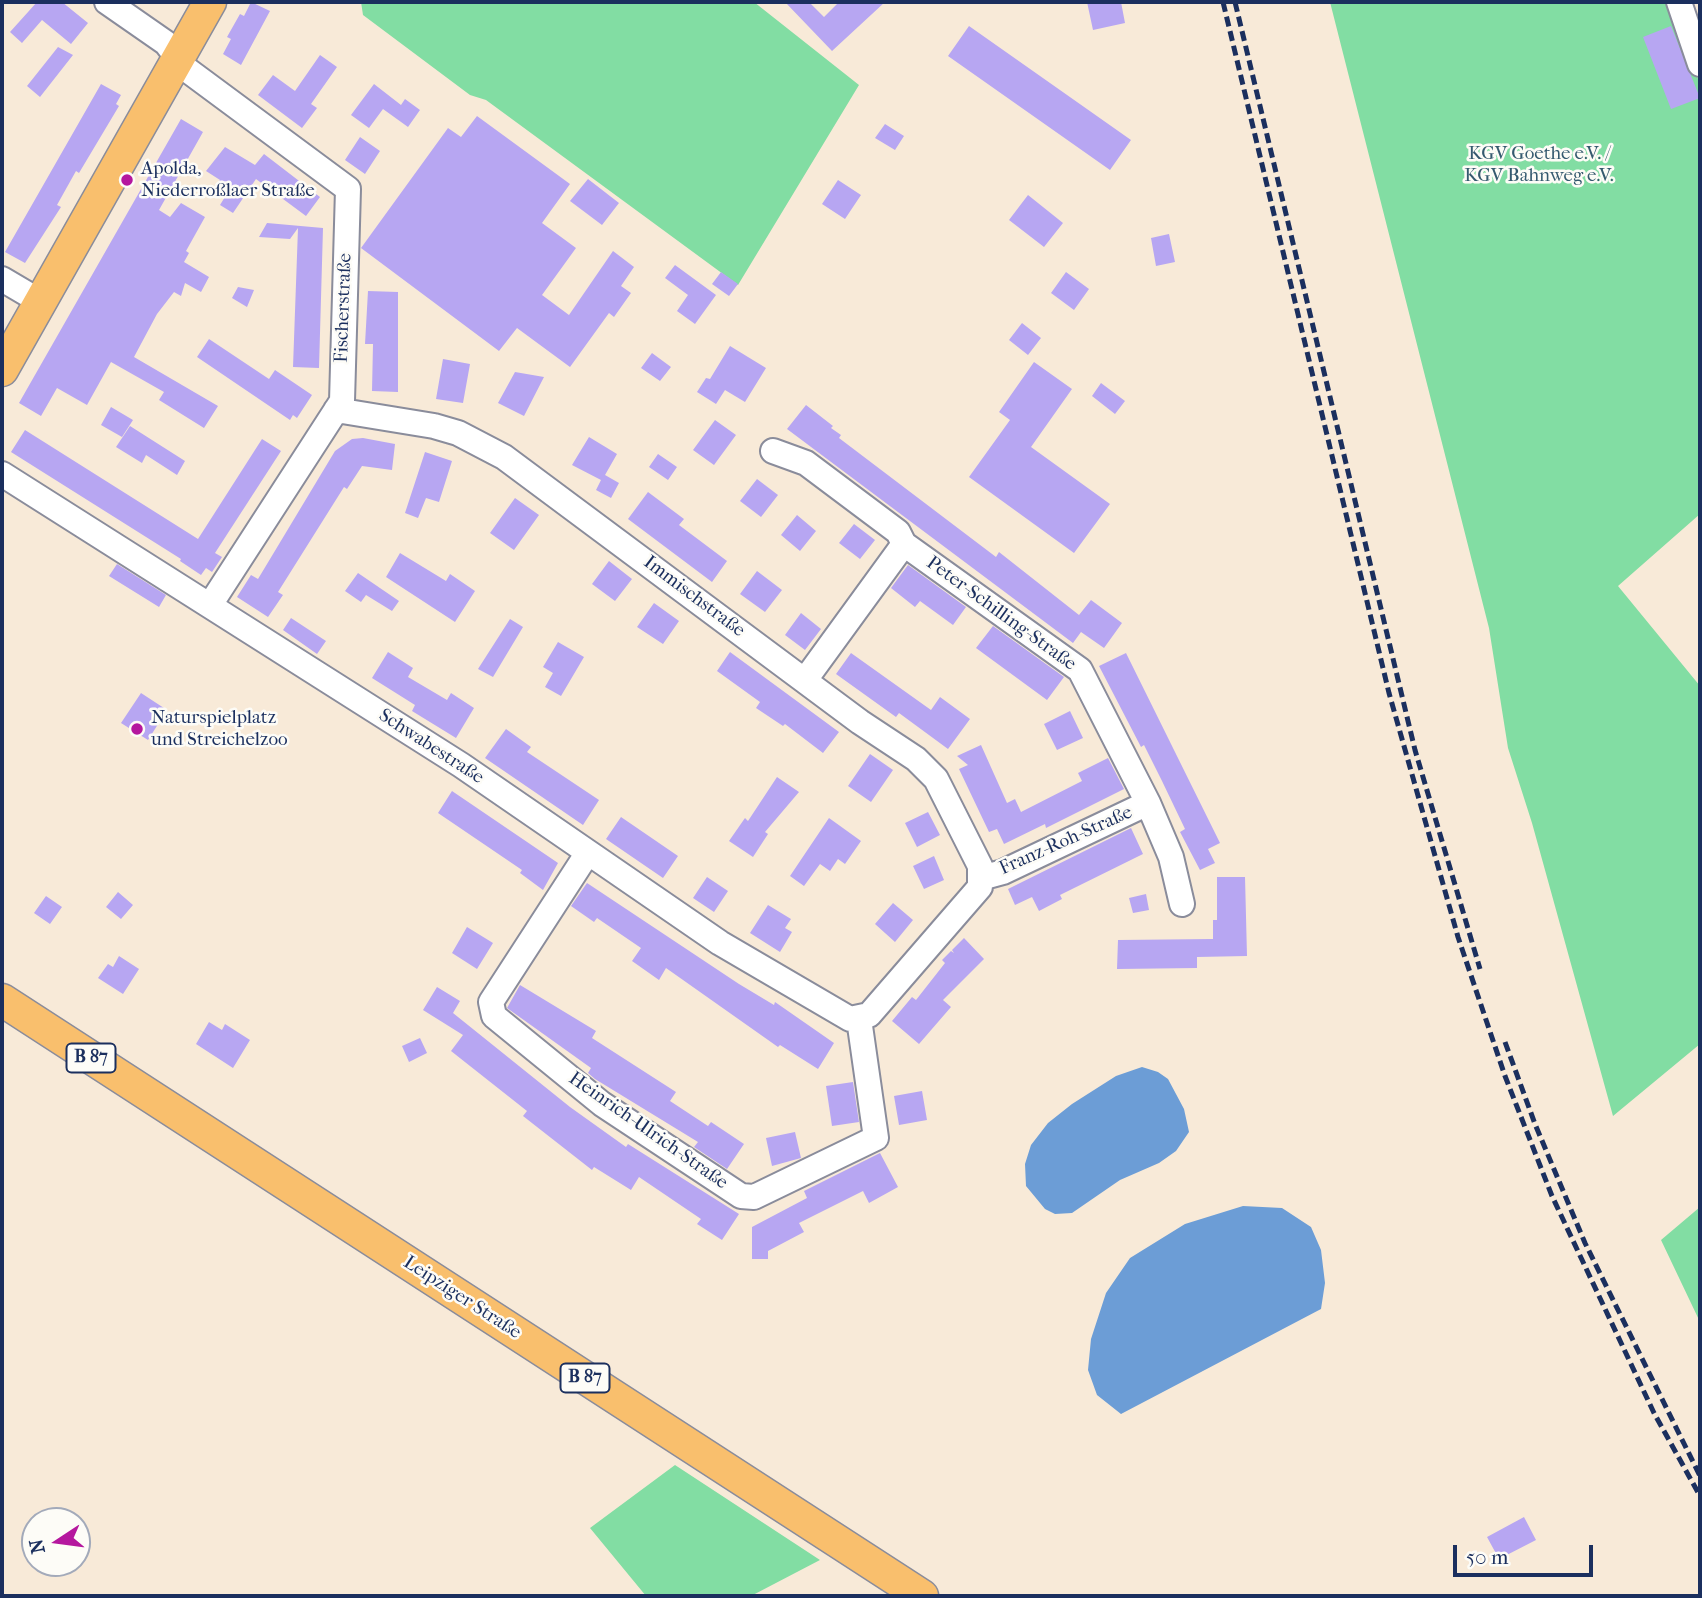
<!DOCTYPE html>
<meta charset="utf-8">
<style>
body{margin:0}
#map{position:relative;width:1702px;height:1598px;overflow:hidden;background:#f8ead8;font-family:"IM FELL French Canon",serif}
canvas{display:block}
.frame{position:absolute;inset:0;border:4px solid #1b2f5e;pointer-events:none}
.north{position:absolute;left:21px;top:1507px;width:70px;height:70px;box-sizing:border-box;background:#fdfcf7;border:2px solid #a3aaba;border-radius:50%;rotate:257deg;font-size:19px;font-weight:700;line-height:28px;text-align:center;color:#1b2f5e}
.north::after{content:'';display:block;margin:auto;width:24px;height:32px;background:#b5179e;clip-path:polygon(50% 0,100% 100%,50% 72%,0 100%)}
.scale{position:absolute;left:1453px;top:1545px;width:140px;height:32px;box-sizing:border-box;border:4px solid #1b2f5e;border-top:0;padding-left:9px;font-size:21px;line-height:24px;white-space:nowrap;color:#1b2f5e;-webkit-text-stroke:5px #fdfcf7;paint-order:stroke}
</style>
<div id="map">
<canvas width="1702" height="1598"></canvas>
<div class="frame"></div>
<div class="north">N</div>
<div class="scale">50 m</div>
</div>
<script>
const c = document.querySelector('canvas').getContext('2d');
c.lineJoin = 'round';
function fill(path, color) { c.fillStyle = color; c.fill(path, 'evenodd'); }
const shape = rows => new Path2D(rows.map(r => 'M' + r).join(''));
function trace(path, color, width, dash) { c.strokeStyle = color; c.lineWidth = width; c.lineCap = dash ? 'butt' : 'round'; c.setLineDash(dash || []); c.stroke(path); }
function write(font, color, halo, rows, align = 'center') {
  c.font = font + ' "IM FELL French Canon",serif'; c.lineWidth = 5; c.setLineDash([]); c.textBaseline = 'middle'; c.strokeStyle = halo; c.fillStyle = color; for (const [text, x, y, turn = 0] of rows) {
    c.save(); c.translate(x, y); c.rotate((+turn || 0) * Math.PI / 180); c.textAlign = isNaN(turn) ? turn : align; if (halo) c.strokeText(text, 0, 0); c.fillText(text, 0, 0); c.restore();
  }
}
fill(shape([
 [361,2,754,2,859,85,738,285,486,100,470,95,363,15],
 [1330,2,1669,2,1700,84,1700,514,1618,586,1700,686,1700,1044,1613,1116,1532,823,1508,748,1489,628],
 [1700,1207,1700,1322,1661,1240],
 [675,1465,820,1560,751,1596,646,1596,590,1528]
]), '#82dda3');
fill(shape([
 [1142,1067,1158,1072,1168,1079,1184,1109,1189,1132,1176,1151,1159,1163,1120,1180,1072,1213,1055,1214,1045,1209,1026,1186,1025,1164,1031,1145,1048,1123,1072,1104,1116,1076],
 [1243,1206,1282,1208,1311,1227,1321,1250,1325,1283,1321,1309,1121,1414,1097,1395,1088,1370,1091,1339,1106,1293,1130,1258,1185,1224]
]), '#6c9dd6');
fill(shape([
 [37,2,62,2,88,23,71,44,42,20,22,43,10,32],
 [251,2,270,11,241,65,223,54,231,39,227,37,240,14,244,16],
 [785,2,809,2,824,17,839,2,885,2,832,51],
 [1087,2,1121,2,1125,23,1093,30],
 [969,26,1131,140,1110,170,948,56],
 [1671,26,1700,98,1671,109,1643,37],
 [58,47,73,55,40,97,27,86],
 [320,55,337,67,311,104,317,108,302,128,258,95,273,75,295,91],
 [101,84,121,95,116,104,119,106,79,173,76,171,57,205,61,207,25,263,5,252],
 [374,84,401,105,405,99,420,110,408,127,383,109,369,128,351,115],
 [477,116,570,184,542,223,576,248,542,295,569,315,613,251,634,267,621,286,631,293,614,317,609,313,570,367,517,328,499,351,361,248,448,128,461,137],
 [181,119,203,132,159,210,170,217,181,203,205,217,186,251,189,253,184,262,209,277,201,292,185,283,181,296,174,292,157,314,134,357,218,406,204,428,159,400,164,392,111,362,87,405,57,388,41,416,19,403],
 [885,124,904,136,895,150,875,138],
 [360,137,380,151,365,174,345,160],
 [225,147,255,165,264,154,320,197,306,216,256,179,233,213,220,205,228,192,217,184,220,180,206,171],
 [588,179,619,203,602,225,570,201],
 [838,180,861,195,845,219,822,204],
 [1028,195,1063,223,1044,247,1009,220],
 [267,223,323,228,319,368,293,367,298,228,290,239,259,237],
 [1169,234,1175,262,1156,266,1151,238],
 [675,265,716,295,695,324,677,311,688,295,665,278],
 [721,272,738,284,729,296,712,284],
 [1066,272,1089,289,1074,310,1051,293],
 [238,287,254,290,247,307,232,298],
 [368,291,398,292,398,392,372,391,373,344,365,344],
 [1022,323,1041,338,1028,355,1009,340],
 [209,339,269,379,275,370,312,395,297,418,293,415,290,420,197,357],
 [730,346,766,368,745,402,725,390,716,404,697,392,706,378,710,379],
 [652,353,671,367,660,381,641,368],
 [443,359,470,364,463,403,436,399],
 [1034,362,1072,389,1031,447,1110,504,1074,553,969,477,1010,420,999,412],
 [515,372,544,377,524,416,498,403],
 [1101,383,1125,401,1115,414,1092,396],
 [806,405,833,426,831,428,841,435,839,438,996,557,999,552,1079,615,1091,600,1122,623,1104,648,1081,632,1073,643,787,429],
 [111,407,133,420,122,437,101,425],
 [715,420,736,435,714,465,693,450],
 [130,426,185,461,177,475,146,455,142,463,116,447],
 [25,430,198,539,262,439,281,451,215,553,222,557,212,572,206,568,201,575,180,561,181,559,11,452],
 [589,437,617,454,605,475,619,483,611,498,596,490,601,480,572,465],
 [363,438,395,444,392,470,362,466,347,489,344,487,278,592,283,595,268,617,237,597,251,575,258,579,335,451,352,439],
 [425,452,452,461,439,502,426,498,418,518,405,513],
 [658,454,677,467,668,480,649,467],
 [757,479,778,495,761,517,740,501],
 [648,492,684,519,679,525,727,561,712,582,628,519],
 [515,498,539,515,514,550,490,533],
 [797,515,816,531,800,551,781,535],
 [854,524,875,540,860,559,839,543],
 [400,553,446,581,450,574,475,591,455,622,386,577],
 [609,561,632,579,615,601,592,584],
 [117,564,166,595,159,607,109,576],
 [908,565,966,607,953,625,920,601,915,607,891,588],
 [757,571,782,590,765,612,740,594],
 [358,573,399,601,392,611,366,595,361,602,345,591],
 [654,603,679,621,663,644,637,627],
 [801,613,821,629,805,650,785,635],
 [291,618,326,641,317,654,283,630],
 [510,619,523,627,493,677,478,669],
 [993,626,1064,677,1047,700,976,648],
 [558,642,584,657,561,696,545,687,553,673,543,667],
 [388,652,413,668,408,677,447,700,451,693,474,708,456,738,412,711,415,705,372,678],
 [730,652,839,732,823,753,785,724,783,726,756,708,760,702,717,671],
 [851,653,931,710,940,697,970,719,948,749,899,713,896,717,836,674],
 [1126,653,1220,843,1208,849,1215,863,1200,870,1180,832,1185,829,1162,781,1144,745,1141,747,1099,666],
 [141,693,167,710,148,740,121,723],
 [1070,711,1083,738,1057,750,1044,724],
 [506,729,531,747,527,752,599,800,583,825,485,758],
 [981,745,1007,803,1015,799,1021,812,1082,781,1078,773,1108,758,1124,789,1046,828,1045,824,1004,844,997,829,989,832,959,769,968,765,957,756],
 [870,754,893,770,871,802,848,786],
 [777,777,799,792,765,832,768,834,753,857,729,841,745,818,748,821],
 [452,791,558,863,543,890,520,873,522,870,438,813],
 [928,812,940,835,917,847,905,823],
 [621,817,678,856,663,878,606,839],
 [829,818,861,841,845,864,838,859,830,871,820,864,804,886,790,876],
 [1131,828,1143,854,1060,895,1062,899,1039,911,1032,897,1015,905,1008,889],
 [934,856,944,880,924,889,913,866],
 [707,877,728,891,714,912,693,898],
 [1217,877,1245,877,1247,956,1197,957,1197,968,1117,969,1118,940,1213,939,1213,920,1217,920],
 [587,883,739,984,774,1005,775,1002,834,1043,818,1069,780,1045,778,1047,666,968,659,980,632,961,641,948,597,918,594,922,571,906],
 [118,892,133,905,121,919,106,907],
 [1146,894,1149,910,1133,913,1129,898],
 [46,896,62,907,50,924,34,913],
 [893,903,913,920,895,942,875,924],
 [768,905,791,919,785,928,792,932,780,952,750,933],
 [467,927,493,943,477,969,452,953],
 [964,938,984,959,943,1000,951,1007,919,1044,892,1021,912,997,916,1000,945,963,942,960,951,951,954,953,952,950],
 [119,956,139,969,123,994,98,978,108,964,113,967],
 [520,985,596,1031,592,1038,676,1092,670,1101,708,1126,711,1122,744,1144,727,1169,694,1147,698,1142,595,1079,588,1073,591,1068,507,1008],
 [437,987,460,1001,453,1013,570,1107,626,1147,628,1144,739,1214,722,1240,697,1224,701,1219,639,1177,631,1190,594,1167,592,1170,523,1116,527,1111,451,1051,463,1035,423,1010],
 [209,1022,222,1030,225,1024,250,1040,233,1068,196,1044],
 [420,1038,427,1053,409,1062,402,1046],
 [853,1082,859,1122,832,1126,826,1086],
 [922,1091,927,1120,899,1125,894,1096],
 [795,1132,801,1158,772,1166,766,1138],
 [880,1153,898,1187,869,1203,863,1191,799,1223,804,1232,768,1251,768,1259,752,1259,752,1227,807,1198,804,1191],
 [1524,1517,1536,1540,1499,1559,1487,1537]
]), '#b7a6f2');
const minor = shape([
 [107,2,166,43,186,69,348,189,342,401,210,605],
 [1679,2,1700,64],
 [2,279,41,302],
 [773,451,806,463,898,532,904,544,1080,670,1148,803,1171,857,1182,904],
 [2,474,461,765,720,943,850,1019,869,1015,980,887,980,866,936,779,916,759,860,722,504,457,458,433,434,426,336,410],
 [805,680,904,544],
 [587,854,491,1002,494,1016,602,1104,741,1196,754,1197,876,1138,859,1019],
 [981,878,1003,872,1148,803]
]);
const major = shape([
 [2,370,210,2],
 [2,1000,922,1596]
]);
trace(minor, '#8a8c9b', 28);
trace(major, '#8a8c9b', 35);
trace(minor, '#fff', 24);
trace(major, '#f9bf6d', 32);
trace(shape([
 [1223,2,1389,693,1458,937,1505,1076,1552,1196,1654,1413,1700,1496],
 [1235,2,1415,750,1480,969],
 [1505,1042,1535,1124,1585,1243,1700,1476]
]), '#1b2f5e', 5, [10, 5]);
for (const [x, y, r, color] of [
 [127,180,7,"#b5179e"],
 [137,729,7,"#b5179e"]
]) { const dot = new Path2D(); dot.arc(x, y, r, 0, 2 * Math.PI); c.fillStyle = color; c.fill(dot); trace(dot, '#fdfcf7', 2.5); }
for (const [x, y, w] of [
 [91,1058,49],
 [585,1378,49]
]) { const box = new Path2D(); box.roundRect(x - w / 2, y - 14.5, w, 29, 5); c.fillStyle = '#fdfcf7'; c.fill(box); trace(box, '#1b2f5e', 2); }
write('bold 18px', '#1b2f5e', null, [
 ["B 87",91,1058],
 ["B 87",585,1378]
]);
write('19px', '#355a6f', '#fdfcf7', [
 ["KGV Goethe e.V. /",1539,154],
 ["KGV Bahnweg e.V.",1539,176]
]);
write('19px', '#1b2f5e', '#fdfcf7', [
 ["Apolda,",141,169],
 ["Niederroßlaer Straße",141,191],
 ["Naturspielplatz",151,718],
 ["und Streichelzoo",151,740]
], 'left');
write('19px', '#1b2f5e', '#fdfcf7', [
 ["Fischerstraße",344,308,-88],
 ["Immischstraße",694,597,37],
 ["Peter-Schilling-Straße",1001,614,36],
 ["Schwabestraße",431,747,33],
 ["Franz-Roh-Straße",1066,841,-24],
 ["Heinrich-Ulrich-Straße",648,1131,35],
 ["Leipziger Straße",462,1298,33]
]);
</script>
